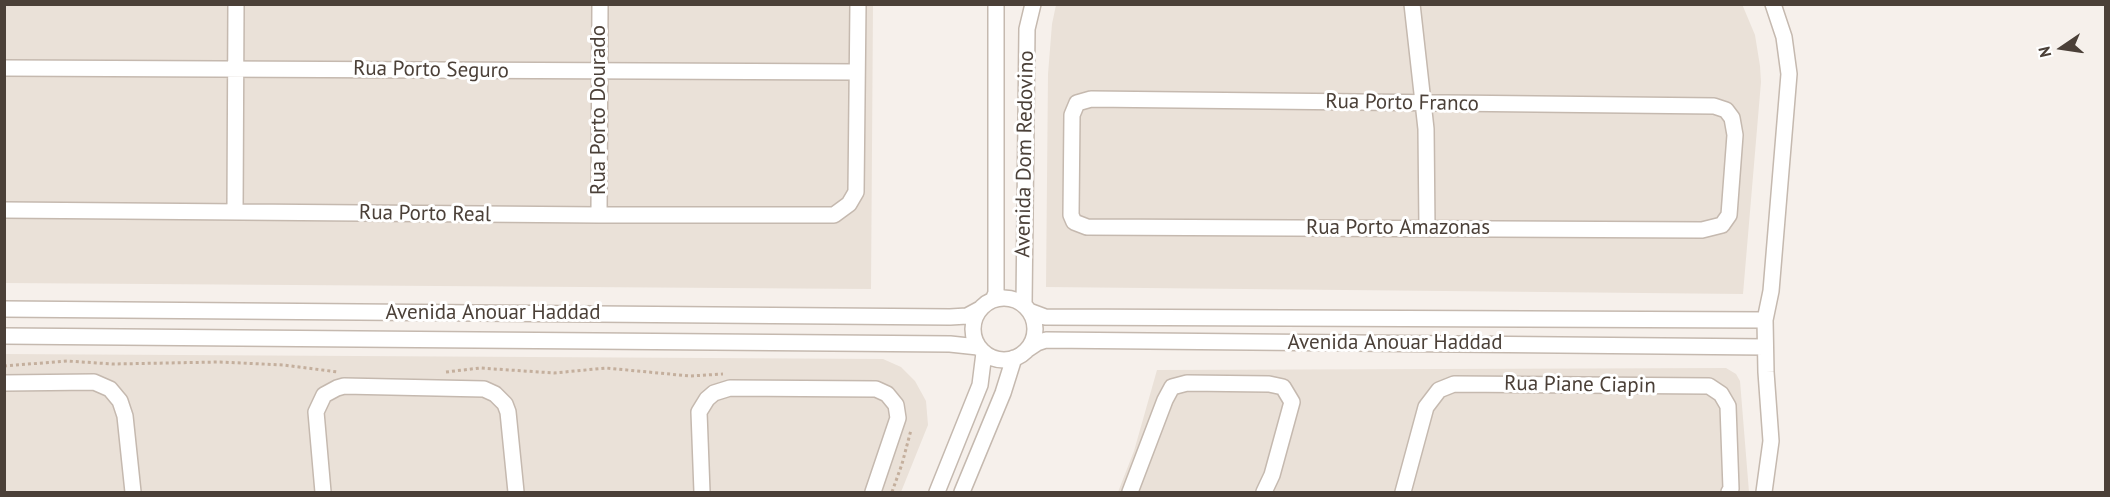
<!DOCTYPE html>
<style>
body{margin:0}
#map{position:relative;width:2110px;height:497px;overflow:hidden;background:#f6f0eb;font-family:"PT Sans",sans-serif}
canvas{display:block}
.frame{position:absolute;inset:0;border:6px solid #4b4038;pointer-events:none}
.north{position:absolute;left:2032px;top:18px;width:60px;height:60px;-webkit-text-stroke:4px #fff;paint-order:stroke;rotate:257deg;font-size:16px;font-weight:700;line-height:24px;text-align:center;color:#4b4038}
.north::after{content:'';display:block;margin:auto;width:21px;height:27px;background:#4b4038;clip-path:polygon(50% 0,100% 100%,50% 72%,0 100%)}
</style>
<div id="map">
<canvas width="2110" height="497"></canvas>
<div class="frame"></div>
<div class="north">N</div>
</div>
<script>
const c = document.querySelector('canvas').getContext('2d');
c.lineJoin = 'round';
function fill(path, color) { c.fillStyle = color; c.fill(path, 'evenodd'); }
const shape = rows => new Path2D(rows.map(r => 'M' + r).join(''));
function trace(path, color, width, dash) { c.strokeStyle = color; c.lineWidth = width; c.lineCap = dash ? 'butt' : 'round'; c.setLineDash(dash || []); c.stroke(path); }
function write(font, color, halo, rows, align = 'center') {
  c.font = font + ' "PT Sans",sans-serif'; c.lineWidth = 6; c.setLineDash([]); c.textBaseline = 'middle'; c.strokeStyle = halo; c.fillStyle = color; for (const [text, x, y, turn = 0] of rows) {
    c.save(); c.translate(x, y); c.rotate((+turn || 0) * Math.PI / 180); c.textAlign = isNaN(turn) ? turn : align; if (halo) c.strokeText(text, 0, 0); c.fillText(text, 0, 0); c.restore();
  }
}
fill(shape([
 [1742,4,1755,35,1760,66,1761,82,1743,294,1046,287,1048,74,1052,24,1056,5],
 [5,5,873,5,871,289,5,283],
 [5,354,883,359,901,367,915,381,926,401,928,425,901,492,5,492],
 [1726,368,1736,374,1740,381,1749,492,1118,492,1134,451,1157,370]
]), '#eae1d8');
const minor = shape([
 [1412,4,1426,129,1427,228],
 [4,68,857,72],
 [1091,99,1714,106,1726,110,1732,118,1735,135,1729,215,1722,225,1702,230,1087,227,1074,222,1071,215,1072,115,1077,103,1091,99],
 [4,210,599,215,834,215,849,204,856,192,858,4],
 [235,212,236,4],
 [599,215,600,4],
 '973 329a31 31 0 1 1 62 0a31 31 0 1 1-62 0Z',
 [993,300,996,293,996,4],
 [1024,305,1027,29,1033,4],
 [4,309,950,317,967,316,980,309],
 [1029,311,1045,317,1765,320],
 [4,336,950,344,978,347],
 [1028,349,1037,343,1046,340,1765,347],
 [4,383,94,382,110,389,120,401,125,416,133,492],
 [323,492,316,412,324,395,337,388,344,386,484,389,495,394,505,404,508,412,516,492],
 [702,492,699,412,707,399,714,393,730,388,876,389,887,394,896,405,898,418,873,492],
 [937,492,980,385,984,353],
 [962,492,1003,393,1014,358],
 [1130,492,1165,400,1172,387,1187,383,1269,384,1283,387,1292,402,1272,475,1264,492],
 [1403,492,1426,407,1439,390,1454,384,1709,386,1721,394,1728,406,1731,489,1729,492],
 [1764,492,1771,441,1766,372,1765,320,1771,291,1789,74,1784,37,1773,4]
]);
trace(minor, '#c5b9af', 18);
trace(shape([
 [4,366,67,361,113,364,220,362,283,365,338,372],
 [446,372,480,368,554,373,606,368,690,376,723,374],
 [892,492,902,464,911,430]
]), '#c4af9d', 3, [3, 3]);
trace(minor, '#fff', 15);
write('21px', '#4b4038', '#fff', [
 ["Rua Porto Seguro",431,70,1],
 ["Rua Porto Franco",1402,103,1],
 ["Rua Porto Dourado",599,110,-90],
 ["Avenida Dom Redovino",1025,154,-89],
 ["Rua Porto Real",425,214,1],
 ["Rua Porto Amazonas",1398,228],
 ["Avenida Anouar Haddad",493,313],
 ["Avenida Anouar Haddad",1395,343],
 ["Rua Piane Ciapin",1580,385,1]
]);
</script>
